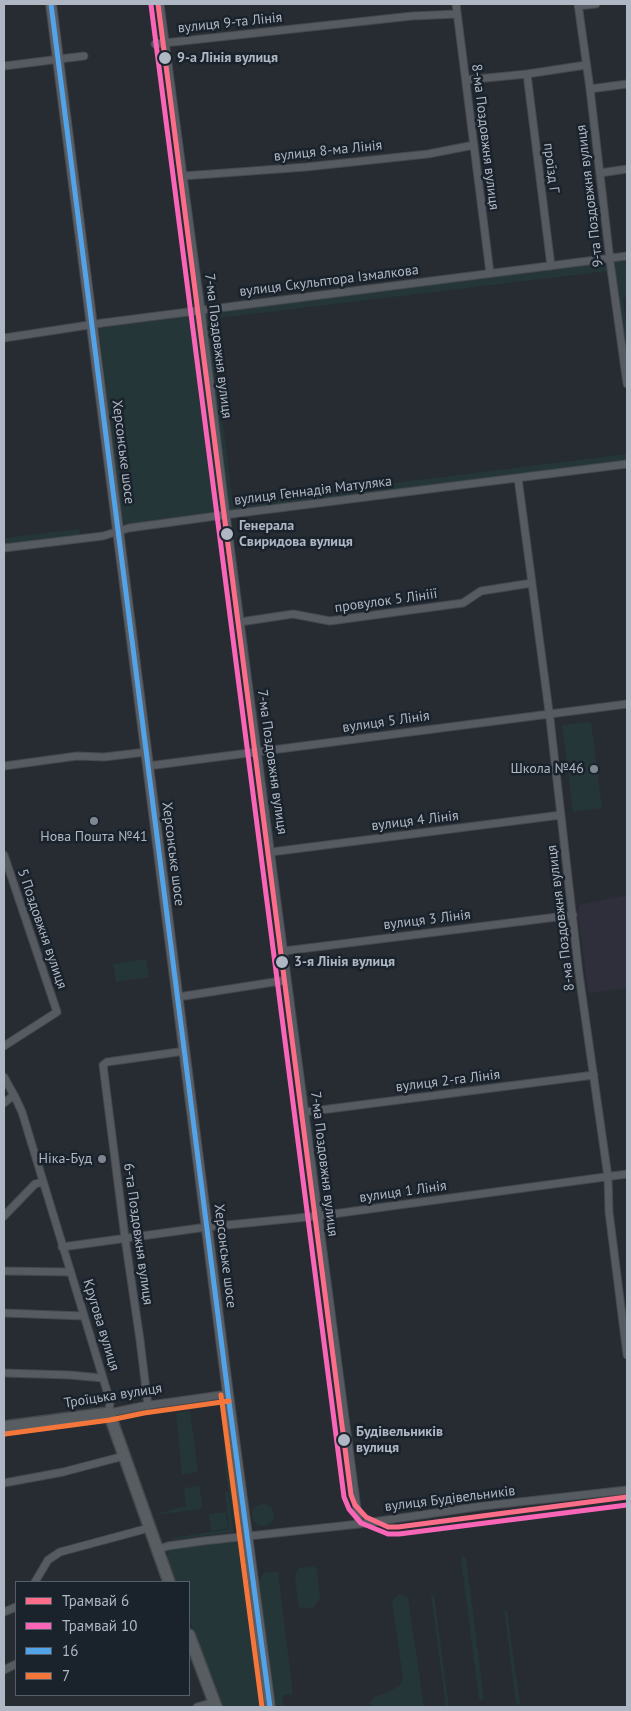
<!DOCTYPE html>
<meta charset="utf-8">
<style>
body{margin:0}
#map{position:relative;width:631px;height:1711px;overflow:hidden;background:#262c32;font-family:"PT Sans",sans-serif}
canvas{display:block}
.frame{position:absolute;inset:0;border:5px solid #afb7c4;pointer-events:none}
.legend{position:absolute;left:15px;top:1581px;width:175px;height:115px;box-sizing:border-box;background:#1a222c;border:1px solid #565e69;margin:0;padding:6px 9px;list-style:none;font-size:15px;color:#afb7c4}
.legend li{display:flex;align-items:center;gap:10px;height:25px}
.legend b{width:25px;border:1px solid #565e69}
</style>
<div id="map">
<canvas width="631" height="1711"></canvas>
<div class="frame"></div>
<ul class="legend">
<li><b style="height:6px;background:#fb6d88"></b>Трамвай 6</li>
<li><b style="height:6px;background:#fa66b7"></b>Трамвай 10</li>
<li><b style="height:6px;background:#53a3e8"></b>16</li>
<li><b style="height:6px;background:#f5763a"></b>7</li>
</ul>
</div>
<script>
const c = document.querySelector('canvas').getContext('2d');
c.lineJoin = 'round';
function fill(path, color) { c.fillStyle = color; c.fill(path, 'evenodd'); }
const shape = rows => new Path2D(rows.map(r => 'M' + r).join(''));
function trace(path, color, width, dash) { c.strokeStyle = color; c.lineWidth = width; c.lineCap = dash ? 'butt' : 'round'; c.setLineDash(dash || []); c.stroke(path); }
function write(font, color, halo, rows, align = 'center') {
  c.font = font + ' "PT Sans",sans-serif'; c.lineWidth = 5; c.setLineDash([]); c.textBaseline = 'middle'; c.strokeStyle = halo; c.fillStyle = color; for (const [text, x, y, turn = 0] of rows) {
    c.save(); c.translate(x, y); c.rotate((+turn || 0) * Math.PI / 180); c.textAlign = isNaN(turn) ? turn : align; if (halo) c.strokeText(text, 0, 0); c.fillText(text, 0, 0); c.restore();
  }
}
fill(shape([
 [627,895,627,988,590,993,588,990,578,913,579,911,579,905]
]), '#2f2f3b');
fill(shape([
 [627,261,627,297,623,298,627,331,627,369,614,265,616,262],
 [604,262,608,266,608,271,210,319,233,503,627,454,627,461,127,526,122,521,99,328],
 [79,529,80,535,4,545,4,538],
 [591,722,602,808,573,812,562,725],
 [146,959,149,977,116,982,113,964],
 [190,1411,198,1472,182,1475,176,1413],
 [228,1432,241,1528,239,1531,236,1533,226,1474,223,1433],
 [199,1486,202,1505,201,1509,155,1515,156,1514,186,1506,184,1488],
 [228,1491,234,1532,173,1540,172,1538,229,1529,225,1492],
 '252 1515a11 11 0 1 1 22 0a11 11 0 1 1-22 0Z',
 [226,1512,228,1528,211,1531,209,1514],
 [234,1540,240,1541,242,1545,263,1707,221,1707,189,1618,189,1582,176,1582,167,1557,169,1550],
 [462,1556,466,1558,484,1699,481,1701,479,1699,461,1559],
 [314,1566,317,1570,320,1598,313,1608,301,1609,298,1606,295,1576,299,1568],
 [278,1571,293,1694,282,1696,284,1707,277,1707,273,1693,259,1580,264,1573],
 [400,1594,408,1598,424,1707,371,1707,370,1703,374,1697,389,1692,400,1685,403,1679,392,1601,395,1597],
 [432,1594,434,1595,449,1707,446,1707,431,1596],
 [504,1610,507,1611,520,1703,518,1706,516,1703]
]), '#243638');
const minor = shape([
 [160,4,201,310,226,515,359,1524],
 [456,4,490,273],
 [578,4,590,89,611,269,627,384],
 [578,6,596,4],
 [155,44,412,16,457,14],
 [4,66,84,56],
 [527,74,551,266],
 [466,80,527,74,586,65],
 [590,89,627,84],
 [600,173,627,169],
 [183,176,306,167,428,154,474,145],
 [4,338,102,323,627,256],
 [518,478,550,719,579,974,608,1177,609,1212,627,1355],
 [4,548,103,536,129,528,224,515,627,464],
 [240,622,293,614,330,621,463,603,481,591,532,583],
 [4,766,77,756,104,757,146,752],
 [148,766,627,704],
 [271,852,561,815],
 [4,855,57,1012,4,1046],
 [284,951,573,915],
 [178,997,287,980],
 [4,1077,16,1099,22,1112,110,1401,109,1413,143,1406,228,1394],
 [4,1103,14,1095],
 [305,1112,594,1075],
 [4,1216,35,1184,43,1182],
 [62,1247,207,1227,318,1216,627,1174],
 [4,1271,69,1272],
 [4,1313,84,1316],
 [4,1373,70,1375,102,1378],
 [148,1406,140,1340,125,1238,103,1065,107,1062,185,1051],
 [4,1483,63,1472,124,1456],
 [157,1550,168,1546,203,1541,359,1524,483,1506,627,1490],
 [35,1582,48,1560,60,1552,149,1528],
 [4,1612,16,1607],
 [4,1670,16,1664],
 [197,1707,214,1702]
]);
const secondary = shape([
 [51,4,228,1394,270,1707]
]);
const primary = shape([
 [4,1427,109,1413,169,1582],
 [189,1635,216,1707]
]);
trace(minor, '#44484d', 9);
trace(secondary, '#44484d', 12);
trace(primary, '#43484f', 14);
trace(minor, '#565a61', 7);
trace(secondary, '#5a5e65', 10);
trace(primary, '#585d62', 11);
trace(shape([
 [51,4,228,1394,270,1707]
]), '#53a3e8', 5);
trace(shape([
 [221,1395,262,1707],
 [5,1434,110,1420,144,1413,229,1401]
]), '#f5763a', 5);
trace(shape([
 [158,4,351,1495,355,1505,366,1517,388,1527,398,1527,627,1497]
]), '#fb6d88', 5);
trace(shape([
 [151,5,344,1497,349,1509,361,1523,388,1534,399,1534,627,1505]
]), '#fa66b7', 5);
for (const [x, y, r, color] of [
 [165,58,7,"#afb7c4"],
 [227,534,7,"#afb7c4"],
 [594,769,5,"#7f8691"],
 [94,821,5,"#7f8691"],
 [282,962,7,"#afb7c4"],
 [102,1159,5,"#7f8691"],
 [344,1440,7,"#afb7c4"]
]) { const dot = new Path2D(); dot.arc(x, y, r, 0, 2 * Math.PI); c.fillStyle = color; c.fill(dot); trace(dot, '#1a222c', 2); }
write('14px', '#afb7c4', '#1a222c', [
 ["вулиця 9-та Лінія",230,23,-6],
 ["8-ма Поздовжня вулиця",485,137,83],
 ["вулиця 8-ма Лінія",328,151,-6],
 ["проїзд Г",551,168,83],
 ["9-та Поздовжня вулиця",590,196,-97],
 ["вулиця Скульптора Ізмалкова",329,281,-7],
 ["7-ма Поздовжня вулиця",218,346,83],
 ["Херсонське шосе",123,452,83],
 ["вулиця Геннадія Матуляка",313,491,-7],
 ["провулок 5 Лініії",386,601,-8],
 ["вулиця 5 Лінія",386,722,-8],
 ["7-ма Поздовжня вулиця",272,762,82],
 ["вулиця 4 Лінія",415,821,-7],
 ["Херсонське шосе",173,854,83],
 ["8-ма Поздовжня вулиця",561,918,-97],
 ["вулиця 3 Лінія",427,920,-7],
 ["5 Поздовжня вулиця",42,929,71],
 ["вулиця 2-га Лінія",448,1081,-7],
 ["7-ма Поздовжня вулиця",324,1164,83],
 ["вулиця 1 Лінія",403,1192,-8],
 ["6-та Поздовжня вулиця",138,1234,82],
 ["Херсонське шосе",225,1256,83],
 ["Кругова вулиця",101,1325,73],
 ["Троїцька вулиця",113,1396,-9],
 ["вулиця Будівельників",450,1499,-7]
]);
write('bold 14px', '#afb7c4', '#1a222c', [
 ["9-а Лінія вулиця",177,58],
 ["Генерала",239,526],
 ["Свиридова вулиця",239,542],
 ["3-я Лінія вулиця",294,962],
 ["Будівельників",356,1432],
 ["вулиця",356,1448]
], 'left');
write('14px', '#afb7c4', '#1a222c', [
 ["Школа №46",584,769],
 ["Нова Пошта №41",94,837,"center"],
 ["Ніка-Буд",92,1159]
], 'right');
</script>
